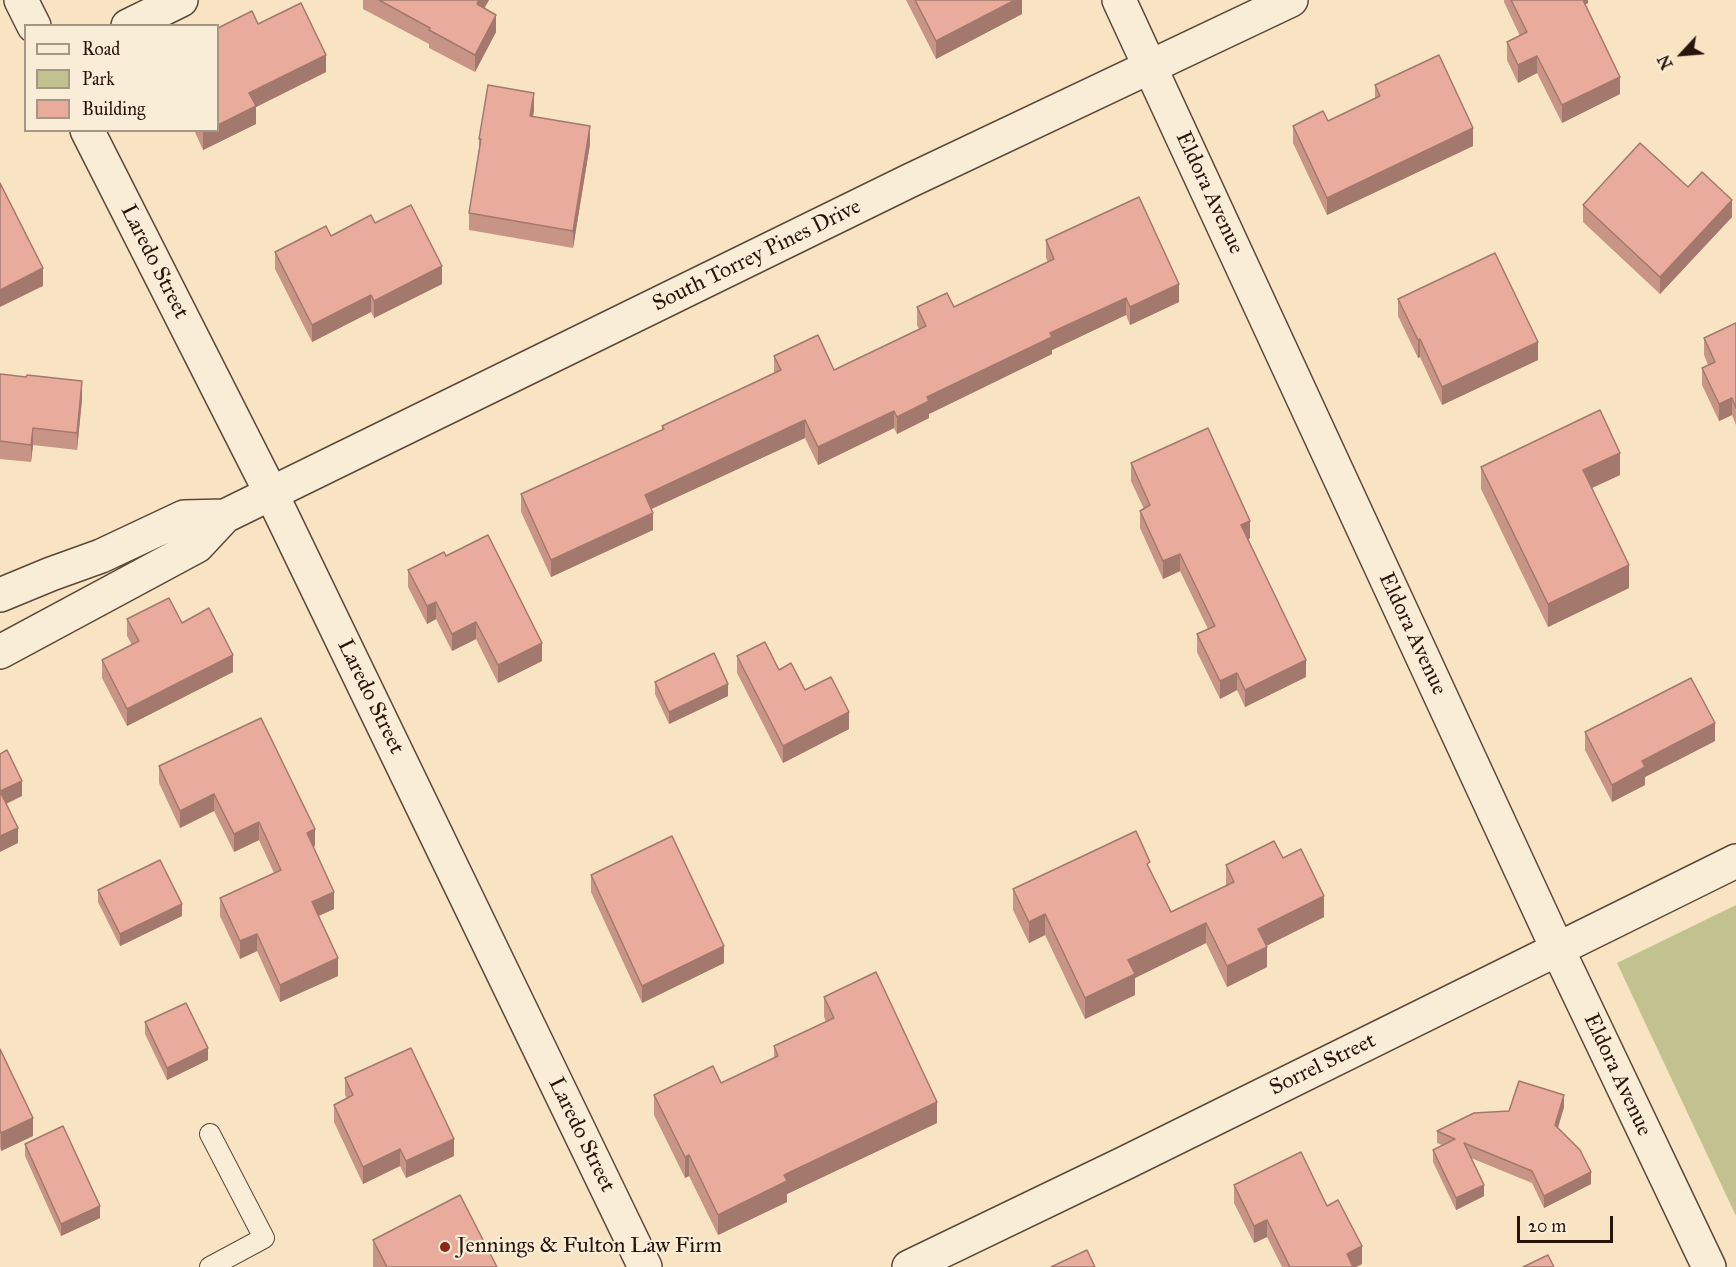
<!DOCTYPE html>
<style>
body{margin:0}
#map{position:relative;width:1736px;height:1267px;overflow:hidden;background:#f8e4c3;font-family:"IM FELL Great Primer",serif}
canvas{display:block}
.legend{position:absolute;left:24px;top:24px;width:195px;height:108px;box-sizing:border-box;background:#faedd8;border:2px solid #a69685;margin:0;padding:8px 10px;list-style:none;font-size:18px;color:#281409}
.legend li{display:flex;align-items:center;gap:12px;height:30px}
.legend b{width:30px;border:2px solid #a69685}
.north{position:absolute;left:1652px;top:24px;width:60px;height:60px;-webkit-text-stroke:4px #faedd8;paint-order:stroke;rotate:244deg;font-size:16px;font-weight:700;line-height:24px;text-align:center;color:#281409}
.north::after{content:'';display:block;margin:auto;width:21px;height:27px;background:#281409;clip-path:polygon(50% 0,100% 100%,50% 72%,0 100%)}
.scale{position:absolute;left:1517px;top:1216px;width:96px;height:27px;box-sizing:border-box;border:3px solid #281409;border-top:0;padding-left:8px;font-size:18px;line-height:21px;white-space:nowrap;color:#281409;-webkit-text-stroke:4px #faedd8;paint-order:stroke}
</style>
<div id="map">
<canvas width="1736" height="1267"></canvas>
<ul class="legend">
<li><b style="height:8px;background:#faedd8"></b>Road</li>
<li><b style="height:16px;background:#c2c290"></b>Park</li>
<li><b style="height:16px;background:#e9ac9c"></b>Building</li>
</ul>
<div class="north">N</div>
<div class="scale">20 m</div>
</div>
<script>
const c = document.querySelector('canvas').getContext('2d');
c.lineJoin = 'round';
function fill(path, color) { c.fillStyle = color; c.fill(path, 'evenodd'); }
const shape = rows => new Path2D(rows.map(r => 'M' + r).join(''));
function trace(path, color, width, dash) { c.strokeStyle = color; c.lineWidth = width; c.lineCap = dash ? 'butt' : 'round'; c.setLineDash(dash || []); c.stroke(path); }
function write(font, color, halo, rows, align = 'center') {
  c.font = font + ' "IM FELL Great Primer",serif'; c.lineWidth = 4.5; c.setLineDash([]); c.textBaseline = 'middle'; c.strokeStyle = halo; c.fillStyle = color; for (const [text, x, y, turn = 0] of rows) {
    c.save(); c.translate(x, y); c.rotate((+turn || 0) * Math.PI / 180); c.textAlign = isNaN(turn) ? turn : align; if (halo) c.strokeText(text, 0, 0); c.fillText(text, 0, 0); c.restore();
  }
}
fill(shape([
 [1736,905,1736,1216,1617,963]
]), '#c2c290');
const service = shape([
 [210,1267,264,1238,210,1134]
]);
const minor = shape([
 [21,0,34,26],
 [1119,0,1557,948,1709,1267],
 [128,26,181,0],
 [87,130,271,493,645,1267],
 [909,1267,1127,1162,1736,861]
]);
const tertiary = shape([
 [0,595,51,574,101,556,184,517,225,516],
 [0,652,197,546,225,516,909,181,1291,0]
]);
trace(service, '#5c4838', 22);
trace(minor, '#5c4838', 36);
trace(tertiary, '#5c4838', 36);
trace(service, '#faedd8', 20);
trace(minor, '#faedd8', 33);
trace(tertiary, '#faedd8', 33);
fill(shape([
 [363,0,489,0,484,8,496,32,475,72,429,48,429,44,363,9],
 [906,0,1022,0,1022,14,936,59],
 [1504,0,1588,0,1588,3,1585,5,1620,94,1562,123,1537,73,1518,83,1507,60,1507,42,1520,36,1504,2],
 [258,24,326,72,256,107,256,124,203,150,194,130,218,130],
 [1375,85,1473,146,1327,215,1293,143,1293,126,1328,121,1375,99],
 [534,110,533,117,590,144,573,248,469,230,469,213,479,149,479,139],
 [1688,187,1732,217,1660,294,1583,222,1583,205],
 [375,223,442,284,374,318,371,312,312,342,275,269,275,252],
 [1046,240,1179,302,1130,325,1126,315,1052,350,1052,354,929,414,929,418,897,434,894,428,818,465,805,438,651,509,653,530,551,577,521,512,521,494,662,430,662,426,774,373,774,356,834,370,919,329,917,325,917,307,954,307,1048,262,1046,258],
 [1398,299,1538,360,1442,405,1420,357,1418,358,1398,316],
 [1736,323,1736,425,1732,415,1719,421,1702,385,1702,368,1708,365,1704,355,1704,338],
 [0,374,82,399,77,450,33,445,31,462,0,459],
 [1131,463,1250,538,1248,540,1306,677,1245,707,1237,690,1220,699,1197,652,1197,634,1208,629,1180,571,1163,579,1140,528,1140,511,1144,509,1131,481],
 [1481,467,1620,475,1592,488,1629,588,1548,627,1481,489],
 [446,556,542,661,498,683,476,639,452,651,436,619,427,624,408,587,408,570],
 [127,619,182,623,233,672,127,726,102,678,102,660,132,645,127,636],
 [737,656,779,670,805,690,849,729,783,763,737,673],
 [655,682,728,696,669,724,655,694],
 [1585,732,1715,741,1645,777,1645,785,1612,802,1585,750],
 [159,766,315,846,313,847,334,909,318,916,338,976,280,1002,257,951,240,959,220,916,220,898,274,873,259,840,234,852,214,811,180,828,159,783],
 [1283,858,1324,917,1266,946,1267,967,1227,987,1206,943,1135,978,1135,995,1085,1019,1045,935,1029,943,1013,910,1013,889,1150,870,1171,912,1226,886,1226,865],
 [591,875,724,963,642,1003,591,892],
 [98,890,182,916,120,946,98,902],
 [824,997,937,1123,787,1194,787,1202,718,1235,689,1176,685,1178,654,1115,654,1095,721,1083,774,1059,774,1046,826,1022,824,1017],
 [145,1022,208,1060,167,1080,145,1034],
 [0,1049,33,1136,1,1151,0,1147],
 [345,1078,454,1156,406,1178,400,1166,363,1184,334,1122,334,1105,347,1098,345,1095],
 [1564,1107,1558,1128,1591,1184,1544,1208,1532,1183,1471,1158,1484,1196,1456,1210,1433,1162,1433,1150,1442,1145,1437,1143,1437,1131],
 [25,1144,100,1218,61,1236,25,1156],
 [1234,1185,1327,1206,1362,1264,1356,1267,1282,1267,1267,1237,1254,1243,1234,1203],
 [373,1240,497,1267,373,1267]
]), '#c89486');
fill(shape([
 [479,0,489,0,477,22,477,4],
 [1015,0,1022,0,1022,14,936,59,936,41],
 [1579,0,1588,0,1588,3,1579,8],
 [496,15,496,32,475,72,475,55],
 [326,55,326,72,256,107,256,124,203,150,203,132,207,130,218,130,218,125,249,93],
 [1537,56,1537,73,1518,83,1518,65],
 [1620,77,1620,94,1562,123,1562,105],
 [534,93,534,110,530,134,530,116],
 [590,126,590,144,573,248,573,231],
 [1473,128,1473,146,1327,215,1327,198],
 [1732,200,1732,217,1660,294,1660,277],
 [442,266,442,284,374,318,374,301],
 [43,268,43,286,0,307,0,290],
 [1179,284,1179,302,1130,325,1130,307],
 [371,295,371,312,312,342,312,325],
 [1126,298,1126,315,1052,350,1052,354,929,414,929,418,897,434,897,417,927,397,1050,333],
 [1420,339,1420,357,1418,358,1418,340],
 [1538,342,1538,360,1442,405,1442,387],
 [82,381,82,399,77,450,77,433],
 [1732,398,1732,415,1719,421,1719,404],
 [894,411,894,428,818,465,818,447],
 [805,420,805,438,645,512,645,495],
 [33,428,33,445,31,462,31,445],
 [1620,453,1620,475,1583,492,1583,470],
 [653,513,653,530,551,577,551,560],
 [1250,521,1250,538,1241,543,1241,525],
 [1180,554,1180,571,1163,579,1163,561],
 [1629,565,1629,588,1548,627,1548,604],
 [436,602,436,619,427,624,427,606],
 [476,622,476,639,452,651,452,634],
 [542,643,542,661,498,683,498,665],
 [233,655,233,672,127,726,127,709],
 [1306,660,1306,677,1245,707,1245,690],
 [1237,673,1237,690,1220,699,1220,681],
 [728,684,728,696,669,724,669,712],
 [849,712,849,729,783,763,783,746],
 [1715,723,1715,741,1645,777,1645,785,1612,802,1612,785,1642,761],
 [22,781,22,796,0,807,0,791],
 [214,794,214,811,180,828,180,811],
 [259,822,259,840,234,852,234,834],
 [18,828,18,843,0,852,0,836],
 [315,829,315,846,307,850,307,833],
 [334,892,334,909,312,919,312,902],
 [1324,896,1324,917,1258,950,1258,929],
 [182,904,182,916,120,946,120,934],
 [1045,914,1045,935,1029,943,1029,922],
 [1206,923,1206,943,1135,978,1135,995,1085,1019,1085,998,1128,960],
 [257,934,257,951,240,959,240,941],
 [724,946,724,963,642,1003,642,986],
 [1267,947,1267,967,1227,987,1227,966],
 [338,958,338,976,280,1002,280,985],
 [208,1048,208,1060,167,1080,167,1068],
 [1564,1095,1564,1107,1555,1137,1555,1125],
 [937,1102,937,1123,787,1194,787,1202,718,1235,718,1215,784,1175],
 [33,1118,33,1136,1,1151,1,1133],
 [454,1139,454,1156,406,1178,406,1161],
 [400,1149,400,1166,363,1184,363,1167],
 [689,1155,689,1176,685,1178,685,1157],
 [1591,1172,1591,1184,1544,1208,1544,1196],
 [1484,1185,1484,1196,1456,1210,1456,1198],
 [100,1206,100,1218,61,1236,61,1224],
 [1267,1220,1267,1237,1254,1243,1254,1226],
 [1362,1246,1362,1264,1356,1267,1347,1267,1347,1254]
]), '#a3786d');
const building = shape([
 [379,0,479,0,477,4,496,15,475,55,429,30,430,28,379,0],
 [915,0,1015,0,936,41,915,0],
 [1511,0,1583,0,1620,77,1562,105,1537,56,1518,65,1507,42,1527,32,1511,0],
 [301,3,326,55,249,93,256,106,218,125,218,28,252,11,258,24,301,3],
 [1439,55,1473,128,1327,198,1293,126,1323,111,1328,121,1380,96,1375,85,1439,55],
 [488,85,534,93,530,116,590,126,573,231,469,213,481,139,479,139,488,85],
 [1640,143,1688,187,1702,172,1732,200,1660,277,1583,205,1640,143],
 [0,183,43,268,0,290,0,183],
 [1139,197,1179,284,1130,307,1126,298,1050,333,1052,337,927,397,929,401,897,417,894,411,818,447,805,420,645,495,653,513,551,560,521,494,664,429,662,426,781,370,774,356,818,335,834,370,926,326,917,307,947,293,954,307,1054,259,1046,240,1139,197],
 [411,205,442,266,374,301,371,295,312,325,275,252,326,226,331,236,371,215,375,223,411,205],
 [1495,253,1538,342,1442,387,1420,339,1418,340,1398,299,1495,253],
 [1736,323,1736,408,1732,398,1719,404,1702,368,1715,362,1704,338,1736,323],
 [0,374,26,377,27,375,82,381,77,433,33,428,31,445,0,441,0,374],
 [1600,410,1620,453,1583,470,1629,565,1548,604,1481,467,1600,410],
 [1208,428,1250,521,1241,525,1306,660,1245,690,1237,673,1220,681,1197,634,1215,626,1180,554,1163,561,1140,511,1150,505,1131,463,1208,428],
 [488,535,542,643,498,665,476,622,452,634,436,602,427,606,408,570,444,552,446,556,488,535],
 [169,598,182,623,209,608,233,655,127,709,102,660,139,641,127,619,169,598],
 [765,642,779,670,791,663,805,690,831,677,849,712,783,746,737,656,765,642],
 [714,653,728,684,669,712,655,682,714,653],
 [1691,678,1715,723,1642,761,1645,767,1612,785,1585,732,1691,678],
 [261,718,315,829,307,833,334,892,312,902,338,958,280,985,257,934,240,941,220,898,281,870,259,822,234,834,214,794,180,811,159,766,261,718],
 [7,750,22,781,0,791,0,754,7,750],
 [0,791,18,828,0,836,0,791],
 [1136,831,1150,862,1147,864,1171,912,1234,882,1226,865,1274,841,1283,858,1301,849,1324,896,1258,929,1267,947,1227,966,1206,923,1128,960,1135,974,1085,998,1045,914,1029,922,1013,889,1136,831],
 [672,836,724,946,642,986,591,875,672,836],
 [160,860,182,904,120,934,98,890,160,860],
 [876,972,937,1102,784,1175,787,1181,718,1215,689,1155,685,1157,654,1095,713,1066,721,1083,778,1056,774,1046,834,1018,824,997,876,972],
 [186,1003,208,1048,167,1068,145,1022,186,1003],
 [411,1048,454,1139,406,1161,400,1149,363,1167,334,1105,353,1095,345,1078,411,1048],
 [0,1049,33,1118,1,1133,0,1130,0,1049],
 [1519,1081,1564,1095,1555,1125,1580,1150,1591,1172,1544,1196,1532,1171,1464,1143,1484,1185,1456,1198,1433,1150,1455,1139,1437,1131,1474,1113,1509,1111,1519,1081],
 [63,1126,100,1206,61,1224,25,1144,63,1126],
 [1301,1152,1327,1206,1338,1200,1362,1246,1347,1254,1353,1267,1290,1267,1267,1220,1254,1226,1234,1185,1301,1152],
 [460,1195,497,1267,387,1267,373,1240,460,1195],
 [1087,1250,1095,1267,1051,1267,1087,1250],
 [1548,1255,1554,1267,1523,1267,1548,1255]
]);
fill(building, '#e9ac9c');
trace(building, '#a3786d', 1.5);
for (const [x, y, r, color] of [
 [445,1247,6,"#8f2418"]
]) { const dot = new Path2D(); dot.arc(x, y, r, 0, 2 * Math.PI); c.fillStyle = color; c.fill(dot); trace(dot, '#faedd8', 2); }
write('22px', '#281409', '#faedd8', [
 ["Eldora Avenue",1209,193,65],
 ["South Torrey Pines Drive",757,256,-26],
 ["Laredo Street",154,262,63],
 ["Eldora Avenue",1412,634,65],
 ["Laredo Street",370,697,64],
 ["Sorrel Street",1323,1065,-26],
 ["Eldora Avenue",1617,1075,65],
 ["Laredo Street",581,1135,64]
]);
write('22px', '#281409', '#faedd8', [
 ["Jennings & Fulton Law Firm",457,1247]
], 'left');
</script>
